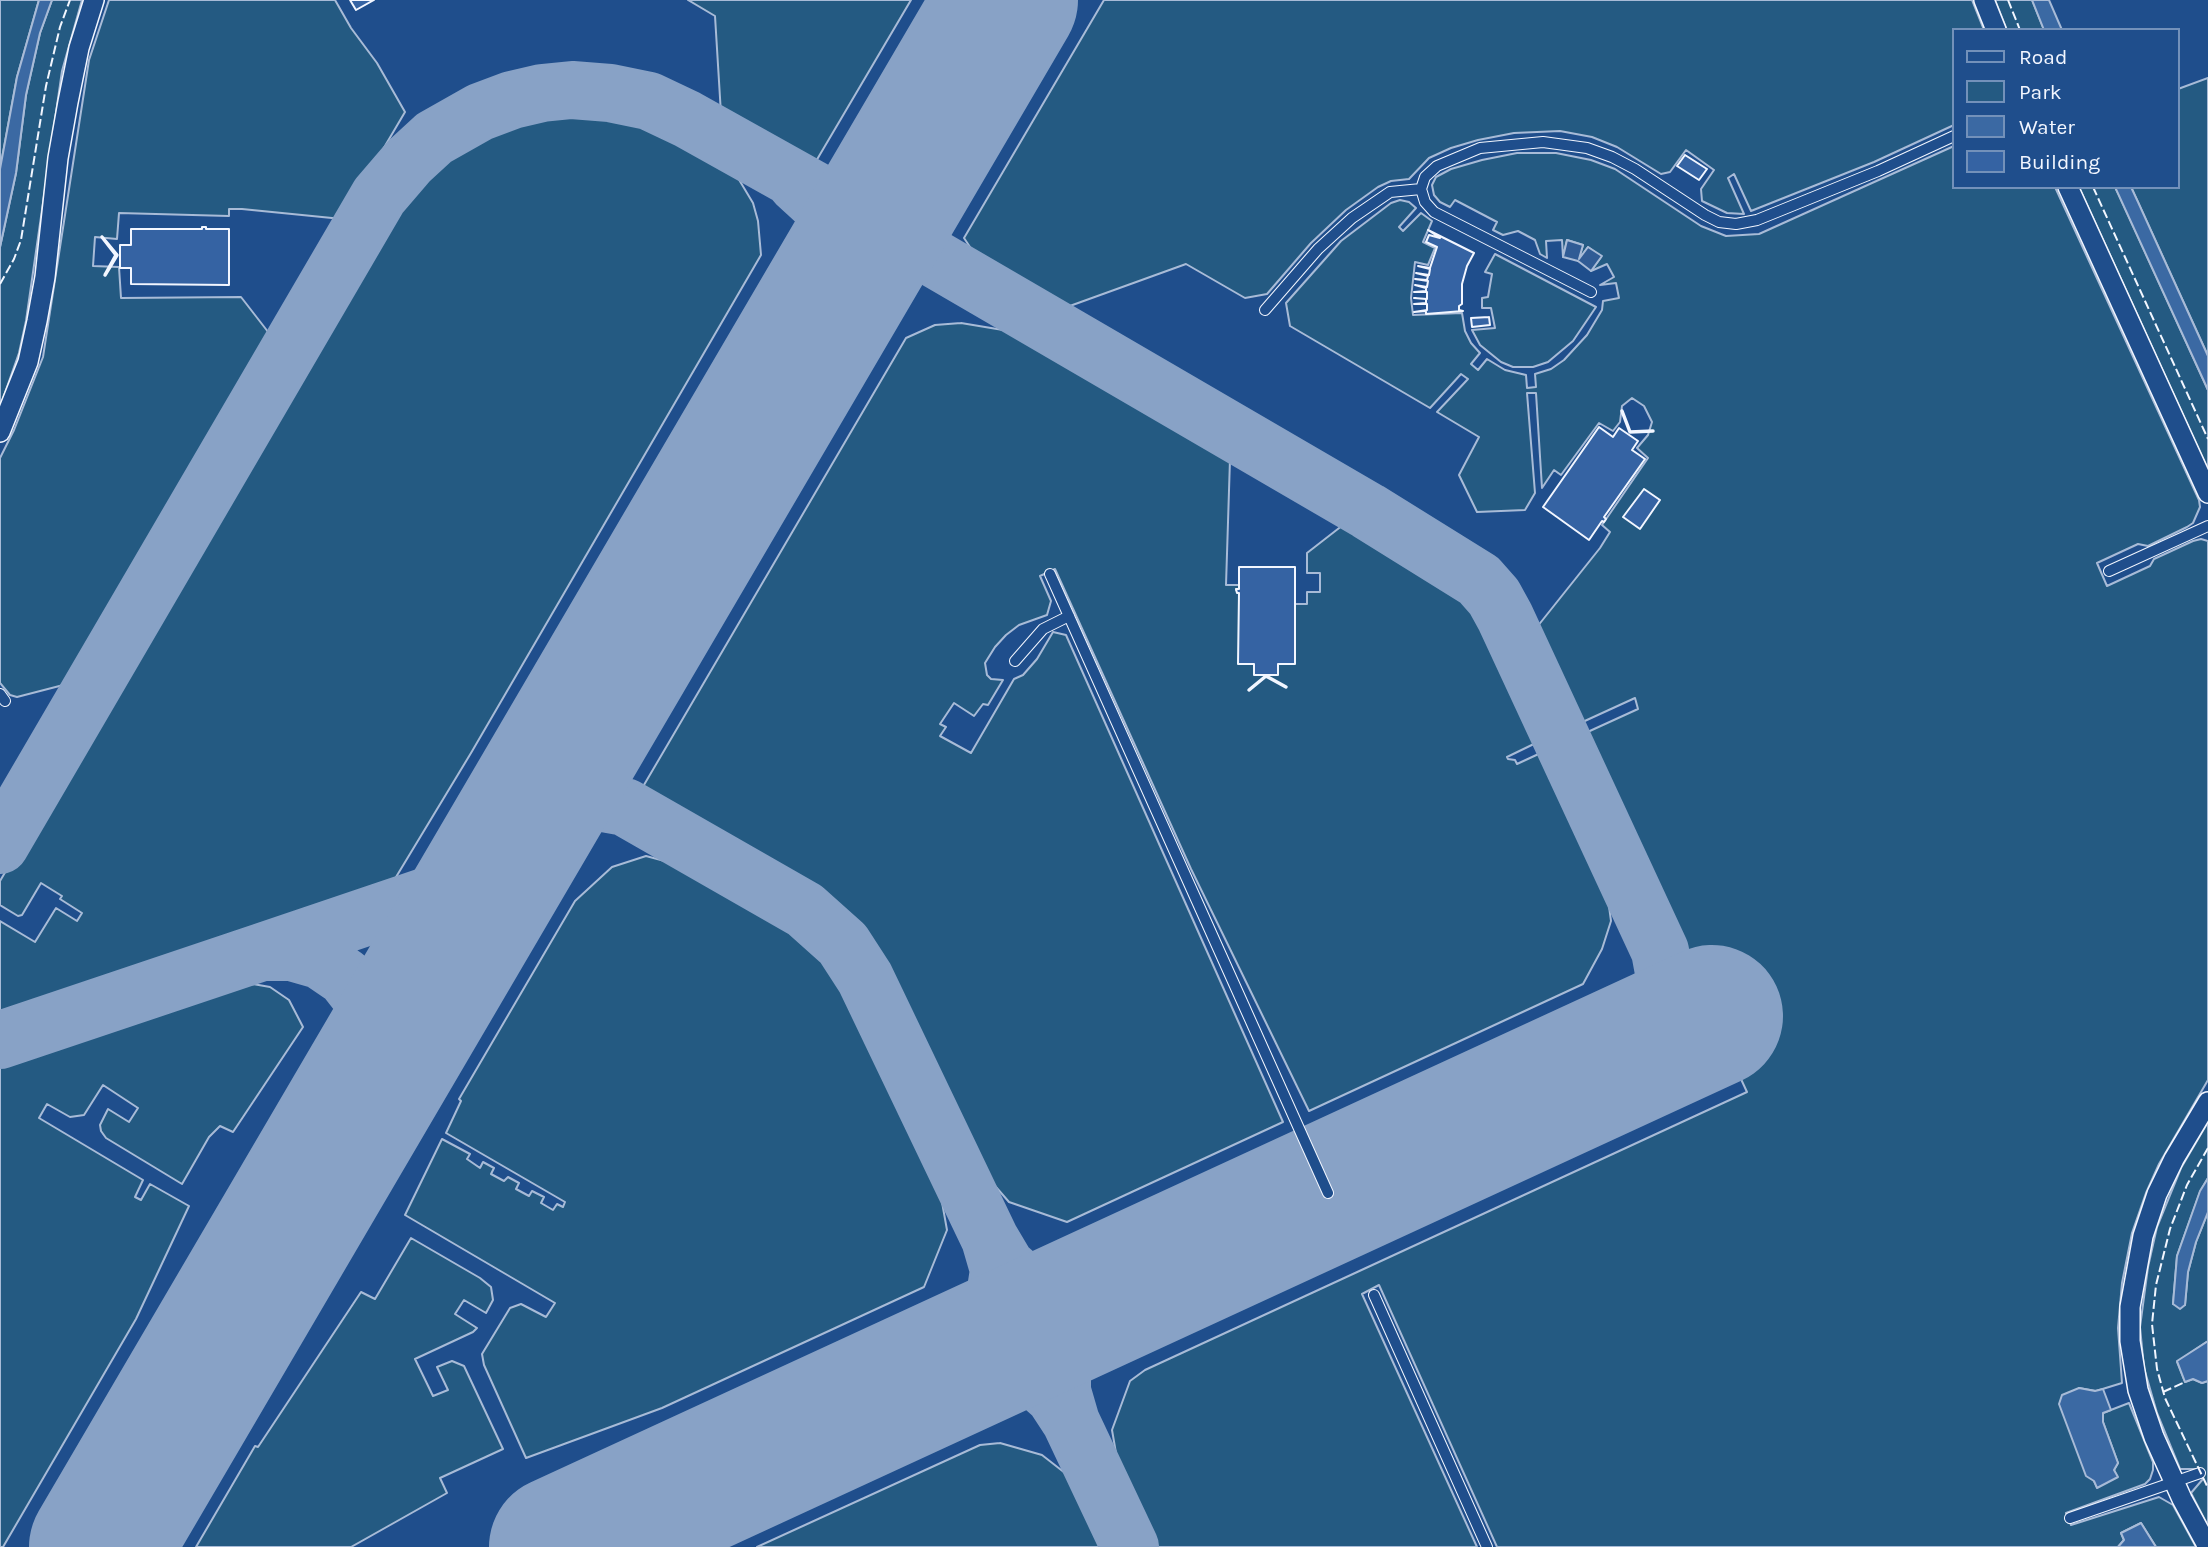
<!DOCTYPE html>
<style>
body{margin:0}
#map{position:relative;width:2208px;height:1547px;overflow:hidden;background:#1f4e8c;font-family:Karla,sans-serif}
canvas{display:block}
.legend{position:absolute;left:1952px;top:28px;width:228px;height:161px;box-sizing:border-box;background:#1f4e8c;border:2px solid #7391ba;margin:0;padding:9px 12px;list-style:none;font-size:21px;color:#f2f6ff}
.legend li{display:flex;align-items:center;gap:14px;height:35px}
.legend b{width:35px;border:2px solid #7391ba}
</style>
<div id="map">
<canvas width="2208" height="1547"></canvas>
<ul class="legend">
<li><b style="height:9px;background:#1f4e8c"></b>Road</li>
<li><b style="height:19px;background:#245a82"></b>Park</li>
<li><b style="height:19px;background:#3b69a3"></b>Water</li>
<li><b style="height:19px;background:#3563a3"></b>Building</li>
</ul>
</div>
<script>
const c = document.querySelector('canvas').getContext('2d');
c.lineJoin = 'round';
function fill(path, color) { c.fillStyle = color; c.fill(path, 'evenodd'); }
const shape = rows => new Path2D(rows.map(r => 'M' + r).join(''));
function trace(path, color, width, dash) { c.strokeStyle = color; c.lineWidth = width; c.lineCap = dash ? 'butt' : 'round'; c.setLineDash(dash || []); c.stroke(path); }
const green = shape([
 [0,0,39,0,17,77,0,169,0,0],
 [52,0,82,0,62,71,26,321,19,353,0,407,0,247,16,173,26,95,40,33,52,0],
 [109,0,335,0,351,28,377,63,405,112,342,219,242,209,229,209,229,216,119,213,117,239,95,237,93,266,119,267,121,298,241,297,272,337,71,683,17,697,10,695,0,683,0,458,14,430,43,357,89,60,109,0],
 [688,0,911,0,812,168,721,114,715,16,688,0],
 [1104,0,1972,0,1984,30,1954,30,1954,125,1874,162,1751,211,1734,174,1728,178,1744,214,1727,213,1702,201,1701,189,1714,170,1686,150,1670,172,1661,174,1617,147,1592,137,1560,131,1514,133,1478,140,1451,148,1429,158,1409,179,1391,181,1378,187,1346,210,1311,243,1267,294,1245,298,1186,264,1067,307,974,253,964,238,1104,0],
 [1995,0,2032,0,2044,30,2007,30,1995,0],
 [2208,78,2208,356,2131,187,2178,187,2178,89,2208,78],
 [560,111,607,112,644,121,670,133,712,156,738,178,753,203,758,221,761,255,471,753,390,887,366,891,47,998,44,1003,13,1013,0,1013,0,921,35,942,56,908,77,921,82,913,60,899,62,896,41,883,22,915,18,916,0,905,0,881,393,212,426,171,453,150,508,122,560,111],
 [1954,146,1954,187,2055,187,2199,500,2200,507,2193,523,2187,527,2148,546,2138,544,2097,563,2107,586,2150,566,2154,559,2193,541,2201,539,2208,541,2208,1080,2159,1164,2146,1193,2132,1233,2122,1283,2118,1328,2122,1383,2096,1391,2079,1388,2094,1481,2097,1487,2117,1477,2114,1470,2118,1463,2103,1422,2103,1413,2129,1403,2153,1462,2153,1470,2150,1479,2145,1484,2066,1513,2071,1525,2159,1497,2173,1505,2196,1547,2156,1547,2141,1523,2121,1533,2124,1540,2118,1547,1497,1547,1379,1285,1362,1294,1477,1547,1150,1547,1121,1482,1112,1430,1130,1381,1145,1370,1747,1092,1581,735,1638,709,1635,698,1576,725,1533,632,1600,548,1610,532,1602,525,1648,458,1637,448,1648,435,1652,422,1644,406,1632,398,1622,406,1620,422,1613,431,1599,423,1561,475,1554,470,1542,488,1536,393,1527,393,1535,493,1525,510,1477,512,1459,475,1479,437,1437,412,1468,379,1461,374,1430,408,1290,326,1286,303,1341,241,1391,203,1400,200,1409,202,1416,208,1399,227,1403,231,1421,213,1432,221,1423,242,1435,248,1428,265,1415,262,1411,298,1413,315,1462,313,1465,331,1471,343,1480,353,1471,364,1478,370,1487,359,1505,370,1526,375,1527,388,1536,387,1535,374,1551,369,1564,360,1587,335,1602,310,1603,301,1619,298,1616,283,1600,285,1614,277,1607,264,1591,271,1601,257,1588,247,1578,261,1583,245,1567,240,1563,257,1562,240,1546,241,1547,258,1540,254,1535,240,1518,231,1503,235,1493,230,1497,222,1455,200,1450,207,1440,202,1434,195,1432,185,1436,177,1451,169,1482,160,1517,153,1556,153,1591,160,1615,169,1701,226,1726,236,1759,234,1954,146],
 [2079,187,2115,187,2119,195,2208,390,2208,470,2079,187],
 [1495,254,1596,307,1573,341,1548,362,1533,367,1513,367,1501,362,1480,345,1472,330,1495,328,1491,308,1482,308,1482,298,1488,297,1492,274,1485,272,1495,254],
 [961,323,1009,331,1230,459,1226,585,1239,585,1239,589,1236,590,1239,593,1239,664,1294,664,1295,604,1307,604,1307,592,1320,592,1320,573,1307,573,1307,553,1343,525,1460,594,1483,618,1540,741,1507,757,1508,759,1515,760,1517,764,1545,751,1606,884,1611,921,1602,949,1583,984,1309,1111,1191,869,1055,569,1040,576,1051,601,1047,615,1019,625,1006,635,995,647,985,663,987,675,991,679,1003,680,988,705,983,704,974,716,954,703,940,724,946,727,940,736,971,753,1014,679,1023,675,1037,659,1053,632,1066,635,1283,1122,1067,1222,1009,1202,976,1164,875,956,854,926,814,894,641,790,906,338,935,325,961,323],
 [646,856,698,870,787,923,810,939,837,968,938,1180,947,1230,924,1287,662,1408,526,1458,484,1365,482,1354,510,1308,521,1304,546,1317,555,1303,405,1215,442,1139,470,1154,467,1159,480,1168,483,1162,494,1168,491,1174,504,1181,508,1177,519,1183,516,1189,529,1196,532,1191,544,1197,541,1203,553,1210,557,1204,563,1207,565,1202,446,1133,461,1101,459,1099,575,901,612,867,646,856],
 [253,984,270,987,289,1000,303,1027,233,1132,220,1126,209,1137,182,1184,106,1138,101,1131,100,1125,108,1109,129,1122,138,1108,103,1085,84,1115,70,1117,47,1104,39,1118,143,1180,135,1197,141,1200,150,1184,189,1206,136,1319,3,1547,0,1547,0,1060,63,1044,236,986,253,984],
 [2208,1122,2208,1178,2200,1192,2177,1256,2173,1304,2185,1305,2188,1272,2196,1242,2208,1212,2208,1341,2177,1362,2185,1382,2193,1379,2202,1383,2208,1381,2208,1526,2191,1493,2203,1479,2197,1469,2180,1469,2157,1413,2144,1368,2140,1327,2148,1267,2157,1227,2181,1168,2208,1122],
 [411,1238,480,1278,491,1287,493,1300,486,1313,464,1300,455,1314,477,1328,473,1332,415,1359,433,1396,448,1390,437,1367,452,1361,464,1366,503,1449,440,1478,447,1493,351,1547,196,1547,255,1446,258,1447,361,1292,375,1299,411,1238],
 [1000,1443,1042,1455,1065,1473,1089,1508,1108,1547,757,1547,980,1445,1000,1443]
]);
fill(green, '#245a82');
trace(green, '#a8bbd7', 2);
const parking = shape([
 [1567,240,1583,245,1579,259,1588,247,1602,256,1591,271,1578,261,1563,257,1567,240]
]);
fill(parking, '#305b95');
trace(parking, '#a8bbd7', 2);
const water = shape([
 [39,0,52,0,40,33,26,95,16,173,0,247,0,169,17,77,39,0],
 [2032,0,2049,0,2062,30,2044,30,2032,0],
 [2115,187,2131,187,2138,202,2208,356,2208,390,2115,187],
 [2208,1178,2208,1212,2196,1242,2188,1272,2185,1305,2180,1309,2173,1304,2177,1256,2200,1191,2208,1178],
 [2208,1341,2208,1381,2202,1383,2193,1379,2185,1382,2177,1361,2208,1341],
 [2079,1388,2095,1391,2103,1389,2111,1410,2103,1413,2103,1422,2118,1463,2114,1470,2118,1477,2097,1488,2094,1481,2086,1476,2059,1404,2062,1395,2079,1388],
 [2141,1523,2156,1547,2118,1547,2124,1540,2121,1533,2141,1523]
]);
fill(water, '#3b69a3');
trace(water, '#a8bbd7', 2);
trace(shape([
 [796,183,820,205,831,227,836,249,836,275,828,305],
 [0,845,379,196,409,161,434,138,480,112,512,100,542,93,572,90,610,93,649,101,687,119,875,224,1368,511,1479,580,1494,597,1505,617,1660,951,1665,978,1666,1006,1660,1026,1644,1044,1623,1057],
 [262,952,466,883,487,870,532,825,553,811,576,804,597,802,625,807,805,910,843,944,865,978,990,1239,999,1270,992,1316,980,1338,964,1355,940,1372],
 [0,1040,262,952,292,952,320,960,345,977,363,1000,373,1029,374,1059,362,1100],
 [990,1239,1006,1266,1022,1280,1045,1291,1067,1294,1090,1294,1121,1288],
 [1121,1288,1083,1323,1072,1342,1062,1369,1062,1391,1071,1422,1130,1547],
 [940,1372,968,1366,994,1365,1016,1369,1036,1380,1054,1396,1071,1422]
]), '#88a2c6', 58);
trace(shape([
 [100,1547,1007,0],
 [560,1547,1712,1016]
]), '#88a2c6', 142);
const building = shape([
 [350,0,374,0,356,10,350,0],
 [1685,155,1707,169,1699,180,1677,166,1685,155],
 [202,227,206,227,206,229,229,229,229,285,131,284,131,268,120,268,120,245,131,245,131,229,202,229,202,227],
 [1428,230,1474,253,1467,266,1462,284,1462,304,1459,306,1459,310,1463,311,1426,314,1426,311,1414,312,1427,310,1427,304,1414,304,1426,303,1426,299,1414,298,1427,299,1427,292,1414,292,1426,291,1426,288,1415,285,1427,287,1428,281,1415,279,1427,280,1428,276,1416,273,1429,275,1430,269,1418,266,1430,268,1437,247,1426,242,1429,235,1440,238,1428,230],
 [1489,317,1490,325,1472,327,1471,318,1489,317],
 [1599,427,1613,437,1619,428,1638,441,1632,450,1645,459,1604,517,1606,519,1604,522,1602,521,1589,540,1543,507,1599,427],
 [1644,489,1660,500,1640,529,1623,517,1644,489],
 [1239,567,1295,567,1295,664,1278,664,1278,675,1254,675,1254,664,1238,664,1239,593,1237,593,1236,589,1239,589,1239,567]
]);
fill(building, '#3563a3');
trace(building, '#f2f6ff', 2);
const service = shape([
 [1591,292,1434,212,1425,202,1421,189,1425,177,1437,166,1480,148,1543,142,1587,148,1612,157,1635,169,1705,215,1719,222,1736,224,1757,220,1878,171,1954,136],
 [1265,310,1318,249,1352,218,1390,192,1421,189],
 [2109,571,2208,526],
 [1050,574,1328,1193],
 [1015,661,1043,629,1069,616],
 [0,694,5,701],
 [1374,1295,1487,1547],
 [2070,1518,2200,1473]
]);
const minor = shape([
 [1984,0,1996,30],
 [2068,187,2208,493],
 [0,432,28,362,37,321,45,277,58,158,68,102,79,48,94,0],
 [2208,1547,2182,1499,2154,1437,2138,1390,2130,1341,2130,1307,2143,1236,2157,1194,2174,1159,2208,1102]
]);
trace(service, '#f2f6ff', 12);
trace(minor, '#f2f6ff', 22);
trace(service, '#1f4e8c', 10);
trace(minor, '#1f4e8c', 19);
trace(shape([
 [2008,0,2020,30],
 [2093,187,2208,439],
 [0,284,14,259,21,240,46,86,60,27,70,0],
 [2208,1148,2187,1185,2170,1229,2156,1285,2152,1324,2157,1369,2165,1398,2208,1488],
 [2163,1392,2185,1382]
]), '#f2f6ff', 2, [9, 3.5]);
trace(shape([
 [102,237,117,255,105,275,116,255,102,237],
 [1622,411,1630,432,1653,431,1630,432,1622,411],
 [1266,676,1249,690,1266,676,1286,687,1266,676]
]), '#f2f6ff', 3.5);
</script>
